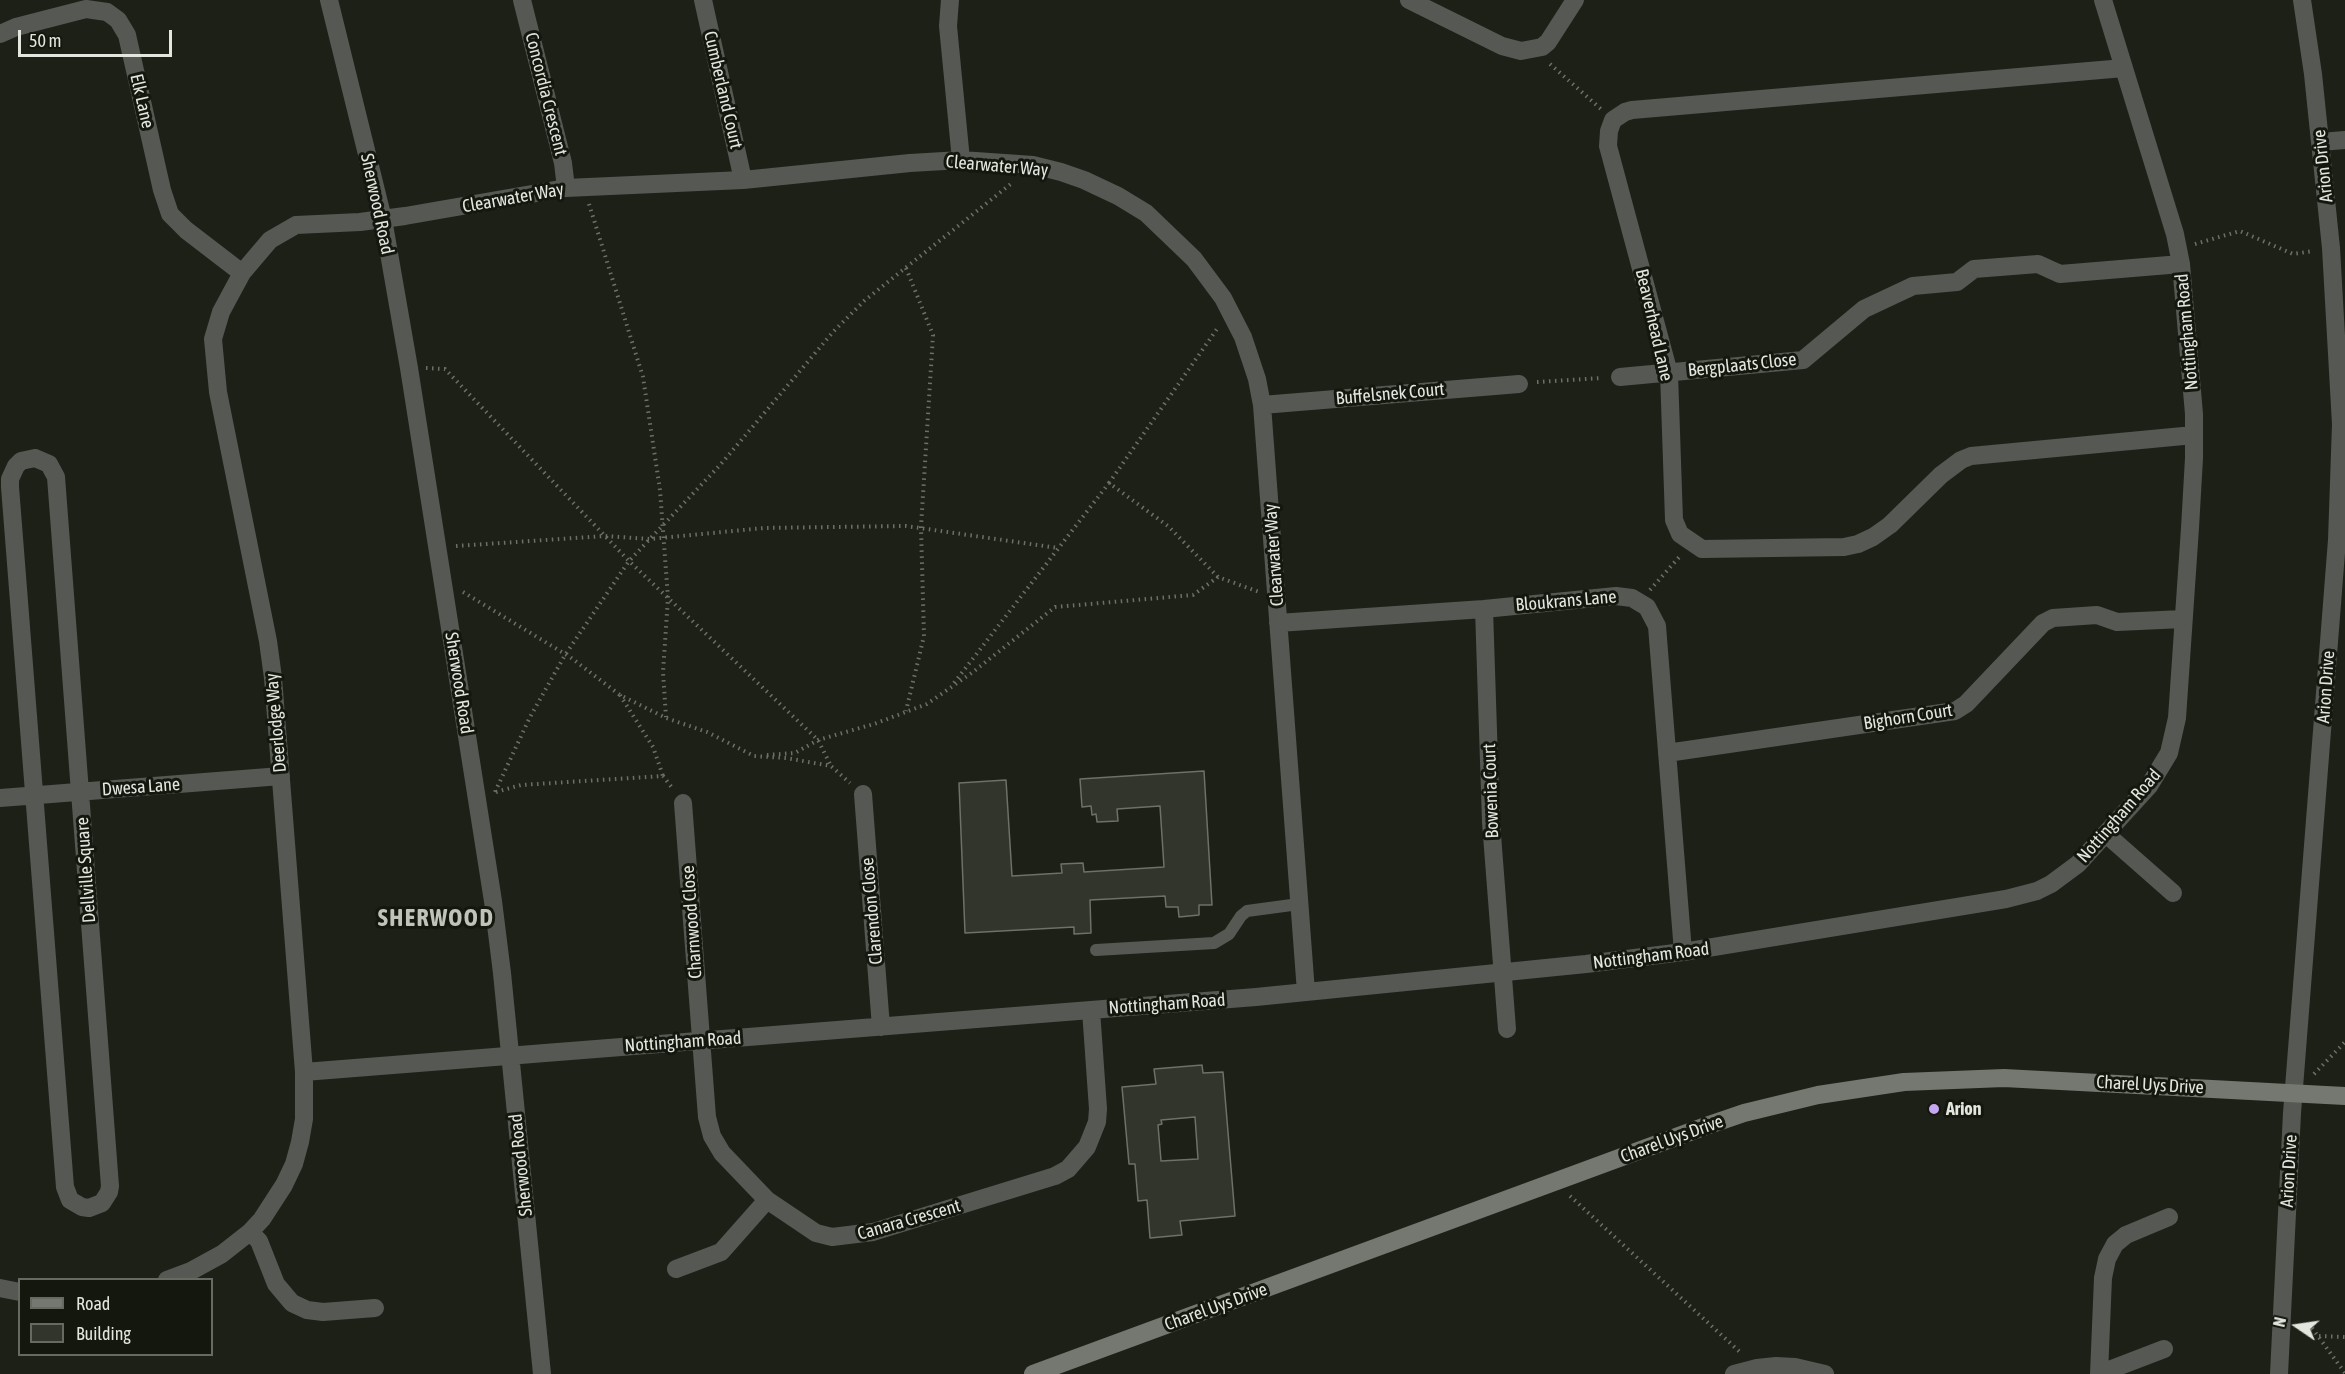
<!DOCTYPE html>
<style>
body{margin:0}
#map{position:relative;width:2345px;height:1374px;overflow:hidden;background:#1d2017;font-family:"Asap Condensed",sans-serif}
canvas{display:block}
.legend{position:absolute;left:18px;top:1278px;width:195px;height:78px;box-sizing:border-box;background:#14170e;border:2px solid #676962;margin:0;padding:8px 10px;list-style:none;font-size:18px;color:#e3e5df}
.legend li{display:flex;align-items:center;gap:12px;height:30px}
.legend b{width:30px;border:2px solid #676962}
.north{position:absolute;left:2267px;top:1296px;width:60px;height:60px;-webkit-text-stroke:4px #14170e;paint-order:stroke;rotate:283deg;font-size:16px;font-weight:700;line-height:24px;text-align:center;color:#e3e5df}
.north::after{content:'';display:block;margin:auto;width:21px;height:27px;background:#e3e5df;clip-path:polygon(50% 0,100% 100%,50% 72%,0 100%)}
.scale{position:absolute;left:18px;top:30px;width:154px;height:27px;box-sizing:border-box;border:3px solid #e3e5df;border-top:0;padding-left:8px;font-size:18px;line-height:21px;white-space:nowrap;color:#e3e5df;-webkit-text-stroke:4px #14170e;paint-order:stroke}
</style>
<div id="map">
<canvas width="2345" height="1374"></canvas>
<ul class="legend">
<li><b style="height:8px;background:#757870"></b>Road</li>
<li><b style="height:16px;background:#32352b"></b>Building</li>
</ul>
<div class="north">N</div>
<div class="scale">50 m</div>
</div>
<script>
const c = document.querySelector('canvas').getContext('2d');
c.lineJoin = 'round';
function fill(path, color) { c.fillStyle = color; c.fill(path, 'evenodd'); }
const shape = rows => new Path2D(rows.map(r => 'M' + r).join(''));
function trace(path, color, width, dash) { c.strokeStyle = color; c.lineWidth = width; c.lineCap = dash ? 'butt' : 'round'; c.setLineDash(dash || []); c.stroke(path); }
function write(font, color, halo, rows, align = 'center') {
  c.font = font + ' "Asap Condensed",sans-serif'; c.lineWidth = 6; c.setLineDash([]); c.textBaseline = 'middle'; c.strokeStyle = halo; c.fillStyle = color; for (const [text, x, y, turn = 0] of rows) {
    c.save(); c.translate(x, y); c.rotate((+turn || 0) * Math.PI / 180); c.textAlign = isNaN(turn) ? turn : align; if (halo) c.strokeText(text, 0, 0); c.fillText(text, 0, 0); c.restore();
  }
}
const building = shape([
 [1204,771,1212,905,1199,905,1199,915,1179,917,1178,907,1166,907,1165,896,1090,900,1091,933,1074,934,1074,927,965,933,959,783,1006,780,1012,876,1062,873,1061,864,1083,863,1084,872,1164,867,1160,806,1117,809,1118,821,1097,822,1096,814,1092,815,1091,806,1082,807,1080,779,1204,771],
 [1202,1065,1203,1073,1223,1072,1235,1216,1180,1221,1182,1235,1150,1238,1147,1200,1138,1201,1135,1164,1129,1164,1122,1087,1156,1084,1154,1069,1202,1065],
 [1195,1117,1198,1159,1161,1161,1158,1125,1162,1124,1161,1120,1195,1117]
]);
fill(building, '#32352b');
trace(building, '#6d7166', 1.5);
trace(shape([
 [1550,64,1601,109],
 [589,204,643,377,660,490,668,598,663,672,666,717],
 [2195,244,2240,231,2293,254,2313,251],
 [906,268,933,335,921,527,924,636,906,711],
 [426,368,445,369,629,561,818,740,831,766],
 [1537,382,1602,378],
 [1109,483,1217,329],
 [456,546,605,536,650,539,764,528,906,526,1058,548],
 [1650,590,1681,555],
 [463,592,570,657,620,695,666,718,707,732,754,756,786,758,831,766,850,783],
 [954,683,1109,483,1168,526,1218,577],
 [620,695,653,747,663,776],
 [767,755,795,753,818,740,874,724,927,704,973,672,1055,607,1193,595,1218,577,1259,592],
 [495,792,530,717,565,655,629,561,721,464,833,332,864,301,1012,183],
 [496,792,521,785,663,776,673,789],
 [2314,1074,2345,1042],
 [1570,1196,1741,1353],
 [2300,1328,2312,1328,2345,1373],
 [2319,1336,2345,1337]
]), '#6d7068', 4, [1.5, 4.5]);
trace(shape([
 [1096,950,1214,943,1229,934,1241,916,1247,911,1299,904]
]), '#565853', 12);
trace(shape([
 [329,0,383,219,409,368,493,901,502,973,542,1374],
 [522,0,563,163,566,188],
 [703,0,743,180],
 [950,0,948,26,961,160],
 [1409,0,1502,46,1521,51,1542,47,1548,42,1575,0],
 [0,34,16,27,86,9,107,12,118,20,127,35,162,190,170,214,186,230,242,273],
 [2124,68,1632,110,1625,112,1613,120,1609,131,1608,146,1669,373,1674,520,1680,534,1702,549,1844,547,1858,544,1873,537,1890,525,1941,475,1961,460,1971,456,2194,435],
 [2321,142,2345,140],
 [1620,377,1803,360,1864,309,1913,286,1957,282,1974,269,2038,264,2060,274,2181,264],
 [1262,405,1519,384],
 [35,458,49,464,56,477,110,1186,109,1192,102,1203,89,1208,82,1207,70,1200,65,1187,10,487,10,479,16,466,21,461,35,458],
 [1484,609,1491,822,1507,1029],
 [1278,623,1484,609,1616,596,1632,598,1647,607,1657,626,1683,952],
 [1667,753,1955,711,1966,704,2043,623,2053,618,2097,615,2117,622,2183,619],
 [863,794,881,1027],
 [0,798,281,776],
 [683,803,707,1117,712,1136,722,1153,767,1200,816,1233,832,1237,873,1232,1055,1176,1068,1169,1087,1147,1097,1122,1098,1109,1091,1010],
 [2106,834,2173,893],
 [304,1072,1256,997,1586,964,1683,952,2006,899,2037,891,2051,884,2078,864,2149,786,2169,753,2177,718,2190,528,2194,458,2194,414,2181,264,2175,234,2103,0],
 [250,1232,259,1241,276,1284,292,1303,307,1310,323,1312,375,1308],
 [676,1269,721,1252,767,1200],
 [167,1280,191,1271,222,1254,250,1232,262,1219,284,1185,294,1164,300,1142,304,1119,304,1072,273,678,268,641,218,392,213,339,221,312,242,273,270,240,296,225,360,222,405,216,566,188,743,180,910,163,961,160,1033,165,1061,172,1084,180,1118,196,1146,213,1194,259,1223,298,1243,337,1257,379,1262,405,1306,992],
 [0,1288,20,1292],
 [1734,1374,1757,1368,1776,1366,1795,1367,1825,1374],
 [2099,1374,2103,1278,2107,1259,2115,1244,2126,1235,2169,1217],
 [2099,1374,2164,1349],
 [2279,1374,2292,1113,2337,540,2341,424,2331,248,2313,74,2302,0]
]), '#565853', 18);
trace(shape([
 [1033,1374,1706,1126,1744,1113,1818,1095,1904,1082,2004,1078,2345,1096]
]), '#757870', 18);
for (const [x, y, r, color] of [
 [1934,1109,6,"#c5a7f1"]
]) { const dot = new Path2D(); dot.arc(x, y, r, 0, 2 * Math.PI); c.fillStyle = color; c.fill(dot); trace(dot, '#14170e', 2); }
write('18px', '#e3e5df', '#14170e', [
 ["Cumberland Court",723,90,77],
 ["Concordia Crescent",546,94,76],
 ["Elk Lane",142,101,77],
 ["Clearwater Way",997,166,5],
 ["Arion Drive",2323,166,-96],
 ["Clearwater Way",513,198,-10],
 ["Sherwood Road",377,204,78],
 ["Beaverhead Lane",1654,325,77],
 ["Nottingham Road",2187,332,-95],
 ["Bergplaats Close",1742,365,-6],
 ["Buffelsnek Court",1390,394,-5],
 ["Clearwater Way",1274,555,-94],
 ["Bloukrans Lane",1566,601,-5],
 ["Sherwood Road",459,683,81],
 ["Arion Drive",2326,687,-86],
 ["Bighorn Court",1908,717,-9],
 ["Deerlodge Way",276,723,-95],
 ["Dwesa Lane",141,787,-4],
 ["Bowenia Court",1491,791,-92],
 ["Nottingham Road",2119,816,-49],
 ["Dellville Square",86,870,-94],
 ["Clarendon Close",872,911,-95],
 ["Charnwood Close",692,922,-94],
 ["Nottingham Road",1651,956,-7],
 ["Nottingham Road",1167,1004,-4],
 ["Nottingham Road",683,1042,-4],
 ["Charel Uys Drive",2150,1085,3],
 ["Charel Uys Drive",1672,1139,-20],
 ["Sherwood Road",521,1165,-96],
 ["Arion Drive",2289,1171,-87],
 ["Canara Crescent",909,1220,-16],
 ["Charel Uys Drive",1216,1307,-20]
]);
write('bold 18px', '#e3e5df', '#14170e', [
 ["Arion",1946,1109]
], 'left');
c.letterSpacing = '1.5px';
write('bold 24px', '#bfc3b8', '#14170e', [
 ["SHERWOOD",436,918]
]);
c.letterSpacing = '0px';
</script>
